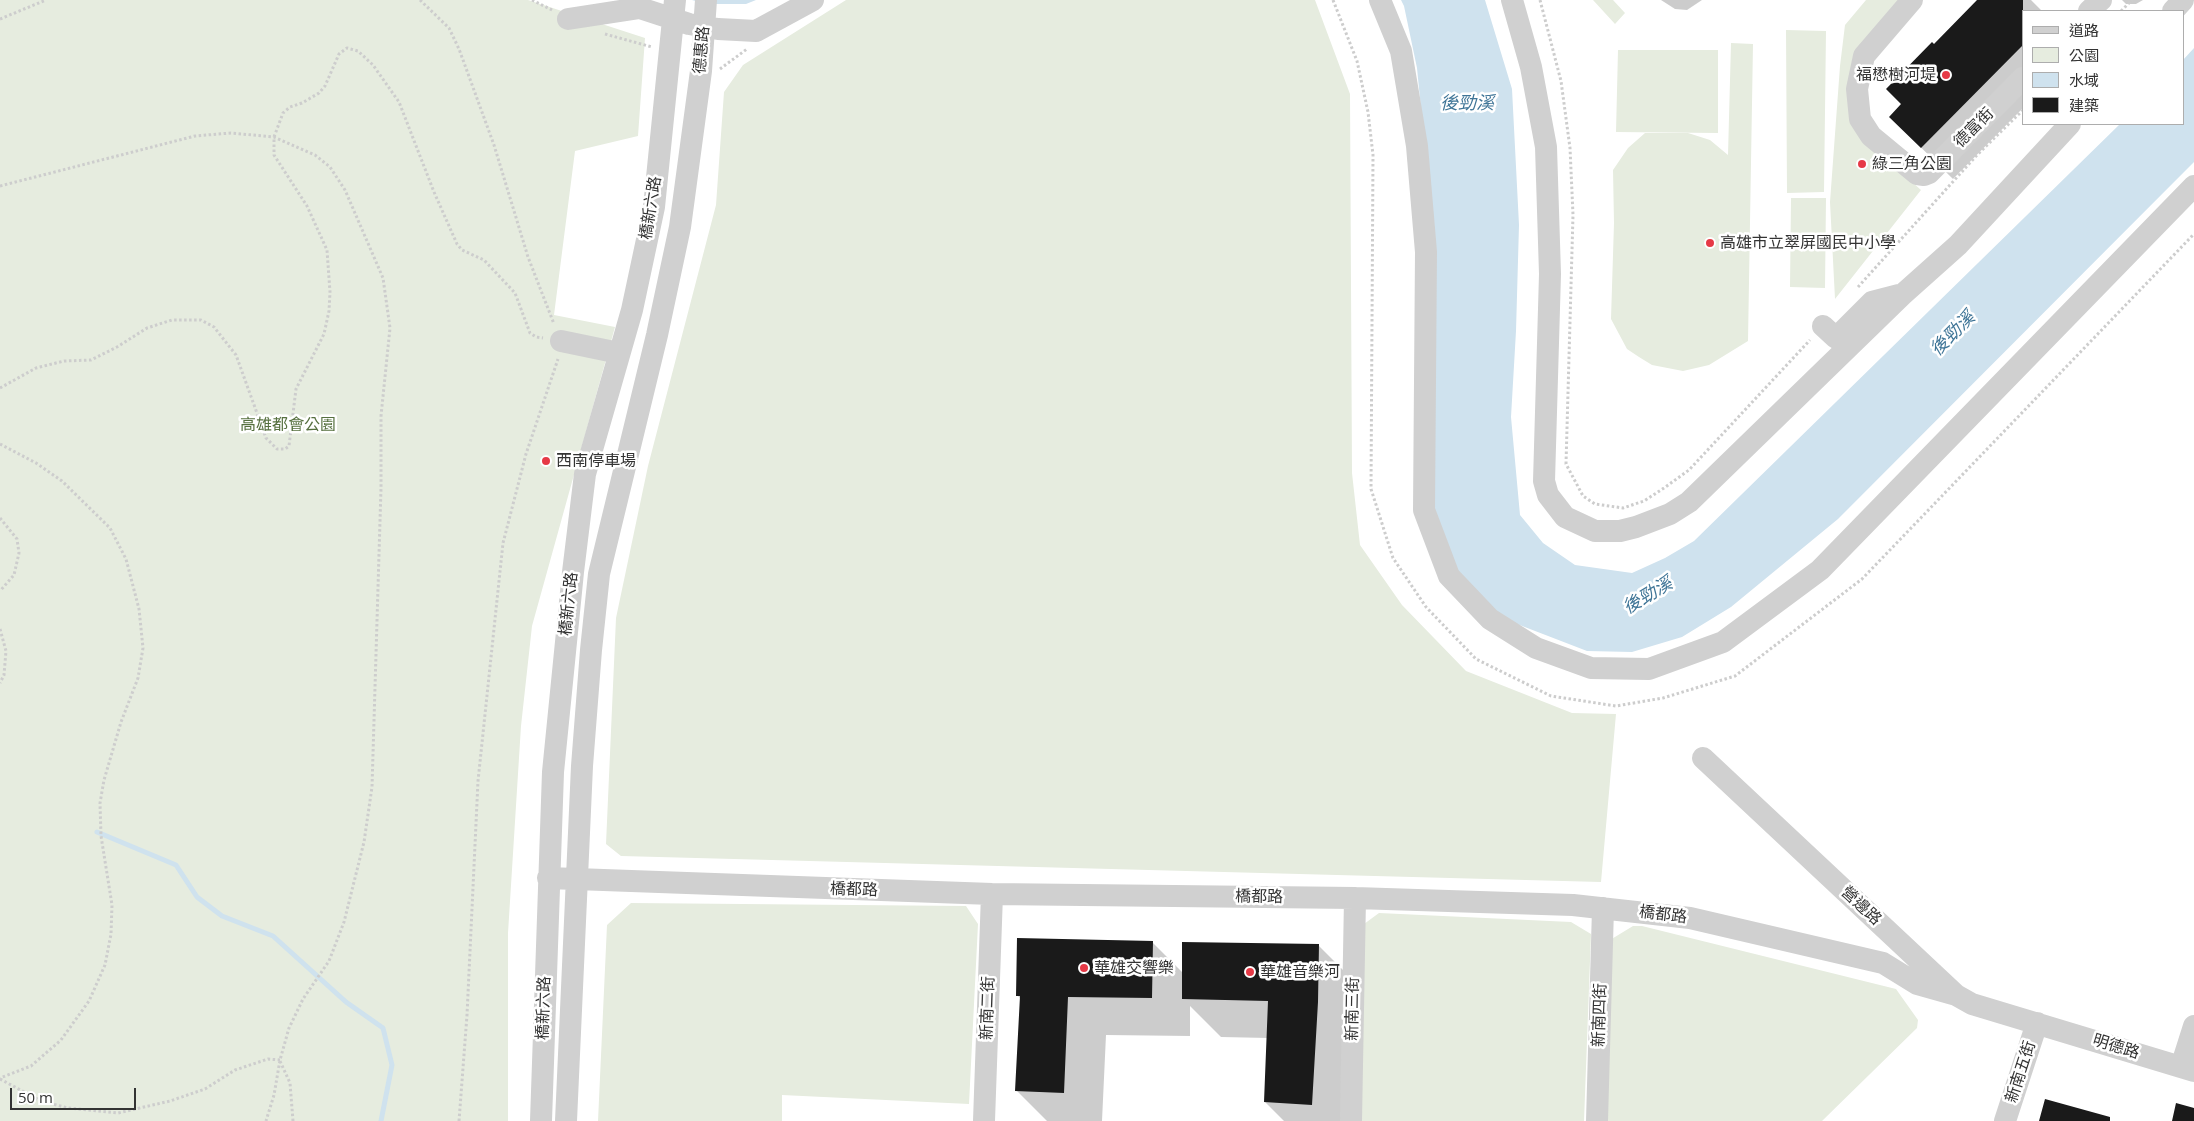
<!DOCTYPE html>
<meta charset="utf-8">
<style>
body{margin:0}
#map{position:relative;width:2194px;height:1121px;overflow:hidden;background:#fff;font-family:"Open Sans","Noto Sans TC",sans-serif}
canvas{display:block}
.legend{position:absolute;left:2022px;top:10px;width:162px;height:115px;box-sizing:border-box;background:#fff;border:1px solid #adadad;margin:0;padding:6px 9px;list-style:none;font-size:15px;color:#333}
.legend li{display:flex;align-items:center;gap:10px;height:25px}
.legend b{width:25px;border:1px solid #adadad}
.scale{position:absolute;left:10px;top:1088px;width:126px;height:22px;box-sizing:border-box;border:2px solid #333;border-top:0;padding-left:6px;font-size:15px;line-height:18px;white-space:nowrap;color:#333;-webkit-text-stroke:4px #fff;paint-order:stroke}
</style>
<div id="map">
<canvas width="2194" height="1121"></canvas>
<ul class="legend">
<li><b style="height:6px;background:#d0d0d0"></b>道路</li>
<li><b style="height:14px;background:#e6ecdf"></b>公園</li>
<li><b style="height:14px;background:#cfe2ee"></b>水域</li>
<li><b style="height:14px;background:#1a1a1a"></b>建築</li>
</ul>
<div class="scale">50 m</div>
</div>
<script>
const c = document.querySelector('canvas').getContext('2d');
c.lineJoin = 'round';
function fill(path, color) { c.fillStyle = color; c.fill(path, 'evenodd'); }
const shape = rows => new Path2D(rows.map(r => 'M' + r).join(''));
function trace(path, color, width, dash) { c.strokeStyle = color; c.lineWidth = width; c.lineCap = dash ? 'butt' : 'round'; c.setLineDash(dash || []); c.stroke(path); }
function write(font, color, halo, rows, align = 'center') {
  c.font = font + ' "Open Sans","Noto Sans TC",sans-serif'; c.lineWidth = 5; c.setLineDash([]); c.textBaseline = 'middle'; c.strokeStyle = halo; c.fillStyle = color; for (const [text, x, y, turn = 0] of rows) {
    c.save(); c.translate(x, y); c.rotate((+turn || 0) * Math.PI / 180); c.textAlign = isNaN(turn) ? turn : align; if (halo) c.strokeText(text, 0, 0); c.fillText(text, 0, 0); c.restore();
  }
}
fill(shape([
 [0,0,528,0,645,38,638,136,575,151,554,315,615,327,532,626,521,726,508,933,508,1121,0,1121],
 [846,0,1315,0,1350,94,1352,473,1360,545,1402,605,1466,671,1572,713,1616,714,1601,882,621,856,606,844,616,618,648,466,716,205,724,92,743,65],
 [1593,0,1613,0,1625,13,1615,24],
 [1866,0,1908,0,1860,58,1863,138,1921,190,1835,299,1830,202,1840,66,1845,25],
 [1786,30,1826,31,1824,192,1787,193],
 [1731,43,1753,44,1748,341,1709,365,1683,371,1652,365,1639,357,1627,349,1611,319,1614,223,1613,170,1628,148,1645,133,1688,133,1710,140,1728,155],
 [1618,50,1718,50,1718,133,1616,132],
 [1791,198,1826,198,1825,288,1790,287],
 [631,903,966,906,978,924,969,1104,782,1095,782,1121,598,1121,607,925],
 [1379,913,1571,922,1591,934,1584,1121,1361,1121,1364,924],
 [1633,926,1642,926,1896,989,1918,1020,1917,1028,1822,1121,1603,1121,1610,940]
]), '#e6ecdf');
fill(shape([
 [692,0,756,0,746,4,706,4],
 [1401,0,1485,0,1512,89,1519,225,1516,331,1511,417,1520,515,1543,543,1575,565,1632,573,1665,558,1694,541,2120,124,2183,124,2183,60,2194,48,2194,162,1838,519,1731,607,1682,637,1632,652,1587,651,1504,619,1449,564,1429,499,1431,211,1417,68,1404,6]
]), '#cfe2ee');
fill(shape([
 [1661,0,1702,0,1687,10,1675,9],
 [1979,0,2031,0,2042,11,2023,11,2023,108,1953,179,1890,117,1903,104,1934,46],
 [2122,0,2143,0,2136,4,2126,4],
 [1152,942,1183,973,1318,945,1356,983,1351,1121,1284,1121,1265,1102,1268,1038,1221,1037,1190,1006,1190,1036,1106,1035,1102,1121,1047,1121,1016,1090,1021,999,1017,995]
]), '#0003');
trace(shape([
 [97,832,176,865,197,897,222,916,273,936,346,1002,383,1028,392,1065,381,1121]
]), '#cfe2ee', 5);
fill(shape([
 [1977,0,2023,0,2023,45,1921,148,1889,117,1901,104,1886,89,1932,42,1934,44],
 [1017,938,1153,941,1152,998,1068,997,1064,1093,1015,1091,1020,996,1016,996],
 [1182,942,1319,944,1318,1002,1312,1105,1264,1102,1268,1001,1182,999],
 [2045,1099,2110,1117,2110,1121,2039,1121],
 [2176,1103,2194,1108,2194,1121,2172,1121]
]), '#1a1a1a');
trace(shape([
 [420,0,449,28,459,49,494,145,528,257,554,324],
 [532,0,552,10],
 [1333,0,1357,61,1368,112,1373,155,1371,489,1393,558,1426,607,1476,659,1551,696,1616,706,1663,698,1735,676,1862,579,2194,234],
 [1540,0,1561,81,1570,148,1573,215,1566,464,1583,496,1595,504,1623,508,1644,501,1664,488,1689,470,1810,340],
 [2121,11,2132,0],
 [0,19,46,0],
 [605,34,652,47],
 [720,69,747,49],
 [0,186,195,136,231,133,274,137,315,155,330,167,345,190,383,278,390,328,381,416,381,488,372,787,364,842,344,922,329,961,303,999,289,1028,280,1060,274,1095,266,1121],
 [1858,287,1977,155,2023,110],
 [0,388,36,368,64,361,91,360,117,347,147,328,172,320,201,320,214,327,236,355,266,438,277,449,285,449,289,446,296,389,324,334,329,311,330,292,327,250,307,206,274,155,274,137,283,113,290,107,302,103,319,93,325,86,339,54,347,48,358,51,373,65,399,102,434,192,457,244,462,250,484,260,515,293,530,333,536,337,543,338],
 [0,444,36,463,62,481,110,528,126,559,139,609,143,648,138,678,121,722,104,780,100,803,101,836,112,905,111,934,105,965,89,1001,61,1040,31,1066,0,1078],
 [0,518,17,539,19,553,14,575,0,591],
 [0,629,6,651,4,675,0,683],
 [280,1061,290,1083,293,1121],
 [0,1079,41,1101,68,1108,118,1113,170,1101,205,1089,235,1070,268,1059,280,1060],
 [459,1121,467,1015,478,781,503,543,526,454,558,359]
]), '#cdcdcd', 3, [2.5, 2.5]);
trace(shape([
 [1380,0,1401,51,1417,146,1426,252,1424,510,1449,576,1490,619,1536,648,1591,668,1649,669,1723,642,1820,570,2194,186],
 [1512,0,1531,67,1546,147,1550,274,1544,481,1548,495,1565,517,1595,531,1620,531,1636,527,1670,514,1689,502,1902,295,1958,245,2070,124],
 [1912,0,1864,56,1857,89,1860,119,1871,136,1917,174,1924,175,1929,173,2023,78],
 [2089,11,2101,0],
 [2173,11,2183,0],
 [568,19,640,8,689,24,718,29,756,31,813,0],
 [1823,326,1836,338,1872,302,1899,295],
 [561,341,619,353],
 [1703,758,1956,995,1972,1004,2194,1071],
 [548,878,992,894,1355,898,1573,905,1690,918,1883,963,1917,984,1956,995],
 [2181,1067,2194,1026],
 [541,1121,553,772,573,572,585,474,632,310,654,207,675,0],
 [566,1121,582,766,591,650,599,574,657,335,680,227,701,71,706,0],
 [984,1121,992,894],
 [1351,1121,1355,898],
 [1597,1121,1603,908],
 [2005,1121,2037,1023]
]), '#d0d0d0', 22);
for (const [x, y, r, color] of [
 [1946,75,5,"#e63946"],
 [1862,164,5,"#e63946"],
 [1710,243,5,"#e63946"],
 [546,461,5,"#e63946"],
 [1084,968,5,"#e63946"],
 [1250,972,5,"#e63946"]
]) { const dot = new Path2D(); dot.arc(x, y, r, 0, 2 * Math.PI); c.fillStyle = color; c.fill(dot); trace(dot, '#fff', 2); }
write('16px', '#333', '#fff', [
 ["德惠路",702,50,-85],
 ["德富街",1974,128,-45],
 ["橋新六路",651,208,-81],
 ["橋新六路",569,604,-84],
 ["橋都路",854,890,2],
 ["橋都路",1259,897,1],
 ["營邊路",1861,906,43],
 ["橋都路",1663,915,7],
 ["橋新六路",544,1008,-88],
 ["新南二街",988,1008,-88],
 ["新南三街",1353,1009,-89],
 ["新南四街",1600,1015,-88],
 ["明德路",2116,1047,17],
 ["新南五街",2021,1072,-72]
]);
write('16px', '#333', '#fff', [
 ["福懋樹河堤",1936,75,"right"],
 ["綠三角公園",1872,164],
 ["高雄市立翠屏國民中小學",1720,243],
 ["西南停車場",556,461],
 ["華雄交響樂",1094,968],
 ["華雄音樂河",1260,972]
], 'left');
write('16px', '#56703f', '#fff', [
 ["高雄都會公園",288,425]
]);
write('italic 18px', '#3f7597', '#fff', [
 ["後勁溪",1467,104],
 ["後勁溪",1953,334,-45],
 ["後勁溪",1648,596,-31]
]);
</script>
